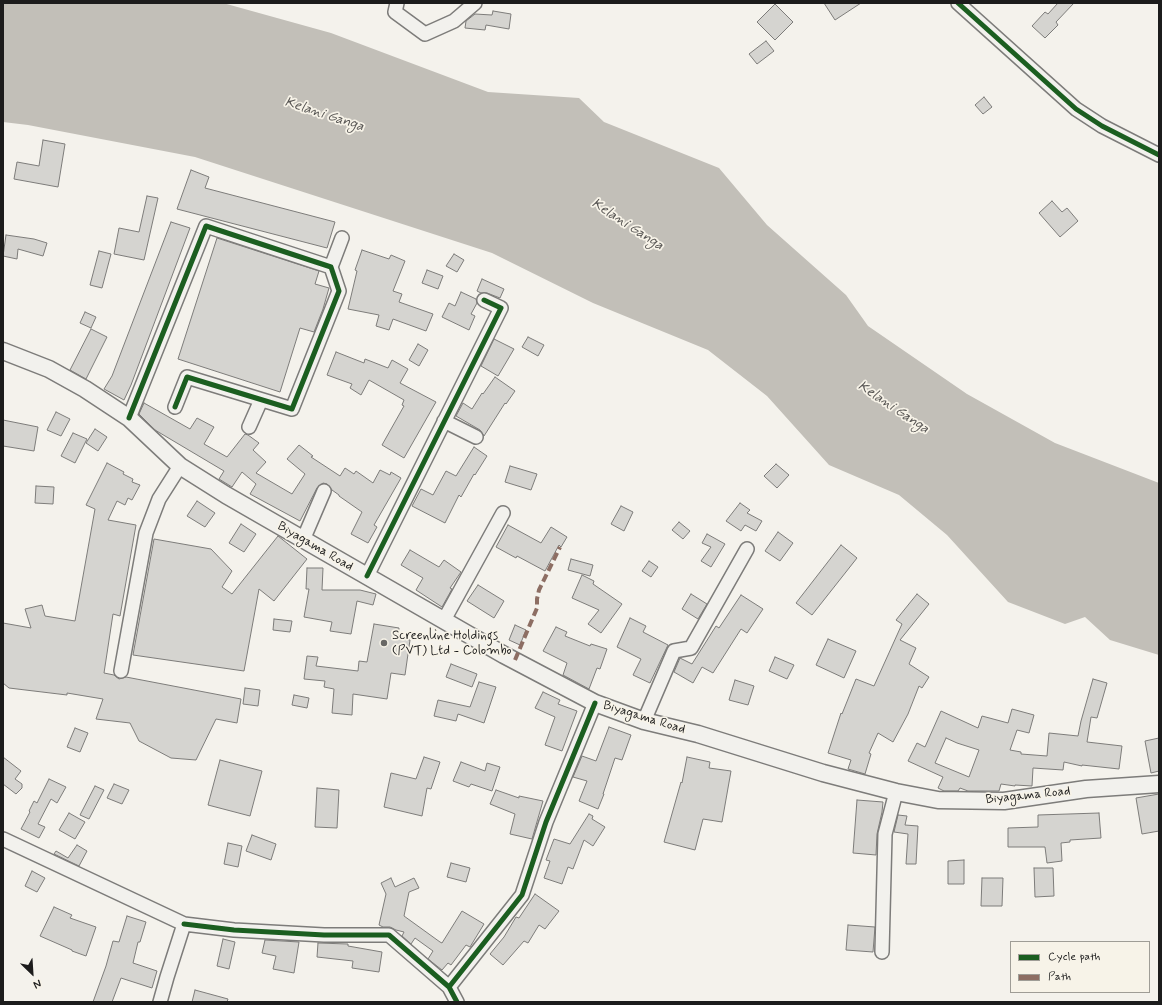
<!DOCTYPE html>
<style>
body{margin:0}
#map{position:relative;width:1162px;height:1005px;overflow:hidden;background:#f4f2ec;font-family:Mynerve,sans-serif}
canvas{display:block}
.frame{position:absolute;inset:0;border:4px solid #1c1c1c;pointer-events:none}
.legend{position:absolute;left:1010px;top:941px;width:140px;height:52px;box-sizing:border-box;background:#f7f3e8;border:1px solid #9f9d96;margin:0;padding:5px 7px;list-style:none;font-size:12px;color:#1c1c1c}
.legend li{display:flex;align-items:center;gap:8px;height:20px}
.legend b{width:20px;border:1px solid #9f9d96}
.north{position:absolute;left:12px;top:953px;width:40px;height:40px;-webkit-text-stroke:3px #f7f3e8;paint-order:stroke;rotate:155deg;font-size:11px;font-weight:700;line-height:16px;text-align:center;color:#1c1c1c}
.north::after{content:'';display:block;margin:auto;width:14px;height:18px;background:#1c1c1c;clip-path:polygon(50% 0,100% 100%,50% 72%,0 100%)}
</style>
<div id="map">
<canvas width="1162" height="1005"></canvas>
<div class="frame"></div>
<ul class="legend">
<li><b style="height:5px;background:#1b5e20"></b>Cycle path</li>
<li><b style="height:5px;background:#8d6e63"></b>Path</li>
</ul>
<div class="north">N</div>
</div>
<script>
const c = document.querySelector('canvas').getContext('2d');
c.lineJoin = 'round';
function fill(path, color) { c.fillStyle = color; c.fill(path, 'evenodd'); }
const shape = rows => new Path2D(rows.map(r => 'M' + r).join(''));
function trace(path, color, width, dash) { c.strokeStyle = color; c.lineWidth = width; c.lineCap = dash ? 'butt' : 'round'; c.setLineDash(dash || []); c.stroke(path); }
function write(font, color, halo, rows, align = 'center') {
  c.font = font + ' Mynerve,sans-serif'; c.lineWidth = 3.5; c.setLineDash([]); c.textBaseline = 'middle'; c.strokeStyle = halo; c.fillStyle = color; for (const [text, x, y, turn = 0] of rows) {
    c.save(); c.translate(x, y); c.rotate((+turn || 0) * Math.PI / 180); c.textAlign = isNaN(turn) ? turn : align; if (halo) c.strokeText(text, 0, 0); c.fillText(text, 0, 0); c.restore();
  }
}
fill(shape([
 [3,3,223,3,331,33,488,92,579,98,604,122,719,168,767,225,846,295,868,326,967,394,1055,443,1159,483,1159,655,1110,640,1085,617,1065,624,1008,602,947,535,899,495,829,465,767,396,708,350,593,303,492,253,195,157,28,125,3,122]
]), '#c2bfb8');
const building = shape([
 [824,3,861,3,835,20,824,3],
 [1058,3,1074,3,1056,22,1058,25,1045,38,1032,26,1045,12,1048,14,1058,3],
 [775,4,793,22,775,40,757,22,775,4],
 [493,11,511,14,509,29,486,25,485,30,465,28,466,21,475,14,492,15,493,11],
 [766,41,774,51,757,64,749,54,766,41],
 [984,97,992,107,983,114,975,105,984,97],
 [43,140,65,144,58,187,14,179,17,162,39,166,43,140],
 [191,170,209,177,205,188,335,222,327,248,177,209,191,170],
 [147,196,158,198,144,260,114,254,119,228,139,232,147,196],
 [1052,201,1062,212,1067,208,1078,221,1060,237,1039,213,1052,201],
 [171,222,190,228,131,385,124,400,104,389,112,376,171,222],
 [6,235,34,239,47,243,43,256,18,249,17,259,3,256,6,235],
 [217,238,319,271,315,284,329,288,323,309,314,332,300,328,280,392,178,359,217,238],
 [362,250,389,259,391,255,405,261,393,291,402,294,399,302,433,314,426,331,393,319,389,330,376,326,379,315,348,309,357,271,355,270,362,250],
 [99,251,111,254,102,288,90,285,99,251],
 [454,254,464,260,457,272,446,266,454,254],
 [427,270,443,276,438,289,422,283,427,270],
 [482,279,504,289,500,298,487,293,481,293,477,291,482,279],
 [461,292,476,299,477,303,471,314,475,316,469,330,442,317,449,303,455,306,461,292],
 [85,312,96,317,91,328,80,323,85,312],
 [91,329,107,337,86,379,70,370,91,329],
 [528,337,544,345,538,356,522,347,528,337],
 [494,339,514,349,498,376,481,366,494,339],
 [418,344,428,350,419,366,409,360,418,344],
 [336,352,364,363,365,359,388,368,392,360,408,369,400,383,436,402,404,458,382,445,404,406,402,405,404,400,369,380,361,395,350,388,352,384,327,375,336,352],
 [495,377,515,391,506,404,505,403,484,436,480,430,456,416,463,403,472,409,482,393,483,394,495,377],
 [144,403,190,429,197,418,214,427,204,444,227,457,245,434,248,435,259,443,253,450,266,462,256,473,292,494,305,474,287,459,299,445,313,456,311,457,340,476,345,468,354,474,356,471,373,483,380,470,390,475,391,472,401,478,374,525,377,527,368,543,351,534,362,512,339,496,339,495,332,490,327,484,323,483,317,488,300,521,250,494,256,484,242,472,232,487,219,479,224,471,155,430,139,414,144,403],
 [56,412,70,419,61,436,47,430,56,412],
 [3,420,38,427,34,451,3,446,3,420],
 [95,429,107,437,98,451,86,443,95,429],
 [73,433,87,439,75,463,61,456,73,433],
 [474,447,487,456,475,475,474,474,461,497,459,495,445,523,412,506,421,489,433,495,446,471,456,476,474,447],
 [107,463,124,472,123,474,133,479,132,482,140,485,132,500,128,498,125,505,117,501,108,520,136,525,120,616,113,614,104,673,114,675,119,679,126,677,241,699,237,723,216,719,196,760,171,758,139,741,130,723,96,719,103,699,67,693,67,695,9,688,3,683,3,623,31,628,25,609,42,605,45,616,75,621,95,509,86,505,107,463],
 [776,464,789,475,777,488,764,476,776,464],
 [510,466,537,474,531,490,505,482,510,466],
 [36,486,54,487,53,504,35,503,36,486],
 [197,501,215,513,205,527,187,516,197,501],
 [740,503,750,510,747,513,762,521,756,531,745,525,741,531,726,521,740,503],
 [621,506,633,512,624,531,611,524,621,506],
 [679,522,690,531,683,539,672,530,679,522],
 [241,524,256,534,244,552,229,543,241,524],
 [508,525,541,543,551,527,567,537,561,547,559,545,545,571,517,556,516,558,496,547,508,525],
 [778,532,793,543,780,561,765,551,778,532],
 [707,534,725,544,711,567,701,561,711,547,702,543,707,534],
 [278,536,307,559,274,601,259,589,244,671,133,655,154,539,211,549,232,571,222,587,232,594,278,536],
 [841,545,857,558,812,615,796,603,841,545],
 [410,550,439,567,444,560,461,572,450,588,452,589,442,607,416,590,423,578,401,565,410,550],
 [571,559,593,565,590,576,568,570,571,559],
 [649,561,658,567,651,577,642,571,649,561],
 [307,568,323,568,322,590,360,590,376,594,373,605,357,601,351,634,330,631,332,622,304,617,309,589,306,589,307,568],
 [582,575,594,581,593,584,622,604,601,633,588,624,599,610,572,598,582,575],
 [478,585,504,601,494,618,467,601,478,585],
 [691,594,707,604,698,619,682,609,691,594],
 [917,594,929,604,900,640,916,648,909,664,929,677,922,688,919,686,908,714,893,742,878,733,869,753,871,754,865,774,848,769,851,760,828,753,841,713,842,714,856,679,874,686,902,624,896,620,917,594],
 [741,595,763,609,747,633,741,629,713,673,702,667,693,683,674,672,680,658,692,664,716,626,719,628,741,595],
 [630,618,646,626,643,632,668,645,650,683,633,675,641,659,617,647,630,618],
 [274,619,292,621,290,632,273,630,274,619],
 [374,624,399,628,398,638,410,640,405,675,391,673,387,699,353,694,352,715,332,713,334,689,324,687,325,681,304,679,307,656,318,657,316,666,358,671,359,661,367,662,374,624],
 [515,625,526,630,520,645,509,640,515,625],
 [556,627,567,632,565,636,590,646,591,644,607,649,600,669,597,668,589,689,563,675,567,663,543,651,556,627],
 [828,639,856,651,844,678,816,665,828,639],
 [775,657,794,665,787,679,769,671,775,657],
 [451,664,477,674,472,687,446,677,451,664],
 [1093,679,1107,683,1097,718,1091,717,1087,742,1122,746,1119,769,1082,765,1082,766,1064,762,1063,770,1033,768,1032,786,1015,785,1015,786,1001,784,999,791,968,791,960,788,958,791,944,791,938,788,943,777,908,761,917,743,925,747,941,711,978,728,982,716,1008,723,1012,709,1034,715,1029,733,1017,730,1010,750,1021,752,1021,754,1047,756,1049,733,1078,736,1081,721,1093,679],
 [946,738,957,743,979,750,969,777,935,763,946,738],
 [735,680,754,686,748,705,729,700,735,680],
 [479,682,496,687,484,723,458,714,456,721,434,716,438,700,470,707,479,682],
 [245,688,260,690,258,706,243,704,245,688],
 [543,692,560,700,558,704,577,711,562,751,545,745,555,717,535,708,543,692],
 [294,695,309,698,307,708,292,705,294,695],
 [609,727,631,735,622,760,615,758,603,794,604,794,598,809,579,801,587,781,573,777,582,756,596,761,609,727],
 [75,728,88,733,80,752,67,747,75,728],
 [1159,738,1159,771,1151,773,1145,741,1159,738],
 [3,757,21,771,15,779,22,784,22,788,16,794,3,784,3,757],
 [424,757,440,762,431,789,427,788,422,816,384,807,391,773,416,779,424,757],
 [687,757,710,762,709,768,731,771,722,822,703,819,695,850,664,842,681,782,682,783,687,757],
 [220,760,262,771,250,816,208,805,220,760],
 [461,762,485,771,487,763,500,767,492,791,471,784,469,787,453,781,461,762],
 [49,779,66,787,57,803,51,799,38,824,45,827,39,838,21,829,30,812,29,811,34,801,37,803,49,779],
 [114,784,129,790,122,804,107,798,114,784],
 [95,786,104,790,89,819,80,815,95,786],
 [317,788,339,790,337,828,315,827,317,788],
 [496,790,519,798,519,796,543,801,532,839,510,834,515,814,490,804,496,790],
 [1159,794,1159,831,1142,834,1136,798,1159,794],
 [857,800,883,802,882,812,877,834,876,855,853,853,857,800],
 [69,813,85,822,75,839,59,830,69,813],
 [1099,813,1101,838,1070,840,1070,842,1061,843,1062,861,1047,863,1045,847,1008,847,1008,828,1038,827,1038,815,1099,813],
 [589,814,593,816,592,819,605,827,593,846,584,840,573,869,568,867,562,884,544,878,550,861,546,860,554,839,570,844,589,814],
 [898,815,907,816,905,825,918,826,916,864,906,864,908,834,894,832,898,815],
 [252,835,276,844,271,860,246,851,252,835],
 [228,843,242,846,238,867,224,864,228,843],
 [77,845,87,851,79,866,54,854,56,851,68,858,77,845],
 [964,860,964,884,948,884,948,861,964,860],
 [451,863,470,868,466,882,447,877,451,863],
 [1034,868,1053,868,1054,896,1035,897,1034,868],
 [32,871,45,878,37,892,25,886,32,871],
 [391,878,395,887,414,878,419,888,409,892,404,916,440,942,442,943,462,911,484,924,470,947,466,945,451,965,448,963,442,970,428,959,433,951,415,938,411,944,402,936,404,932,396,930,390,927,383,927,379,925,386,894,381,883,391,878],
 [982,878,1003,878,1002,906,981,906,982,878],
 [535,894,559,911,545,929,539,925,528,943,524,941,503,965,490,954,504,937,516,917,519,918,535,894],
 [54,907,72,915,70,918,96,927,86,956,72,951,72,950,40,936,54,907],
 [127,916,146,922,140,942,138,942,133,963,157,971,152,988,121,978,112,1002,93,1002,106,966,113,941,119,942,127,916],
 [848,925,875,927,873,952,846,950,848,925],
 [223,939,235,942,229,969,217,966,223,939],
 [265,940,299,942,294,973,273,969,276,956,262,953,265,940],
 [318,943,348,944,348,946,382,952,379,972,352,968,353,961,317,957,318,943],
 [195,990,228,999,227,1002,192,1002,195,990]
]);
fill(building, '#d5d4d0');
trace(building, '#7d7c7a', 1);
const minor = shape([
 [397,3,395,12,425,34,454,21,475,3],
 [958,3,1076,109,1102,126,1159,155],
 [331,267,342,238],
 [129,418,206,226,331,267,339,291,292,409,187,377,175,407],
 [444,421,476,437],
 [249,427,261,400],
 [303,540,324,491],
 [367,576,501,308,484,300],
 [444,620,503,513],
 [121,671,146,533,159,499,180,466],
 [644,721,674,651,691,648,747,549],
 [3,839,184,924,167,977,160,1002],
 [184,924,234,930,324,935,389,935,449,987],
 [882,952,885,834,896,792],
 [457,1002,449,987,522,895,546,822,595,703]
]);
const major = shape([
 [3,351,49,369,85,389,129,418,180,466,226,495,504,655,595,703,644,721,698,734,823,773,896,792,938,800,1004,801,1086,789,1159,784]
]);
trace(minor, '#7d7c7a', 16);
trace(major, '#7d7c7a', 19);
trace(minor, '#f2f1ed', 13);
trace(major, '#f2f1ed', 16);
trace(shape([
 [515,660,537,608,537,599,539,590,560,547]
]), '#8d6e63', 4, [8, 4]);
trace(shape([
 [958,3,1076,109,1102,126,1159,155],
 [129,418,206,226,331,267,339,291,292,409,187,377,175,407],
 [367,576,501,308,484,300],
 [184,924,234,930,324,935,389,935,449,987],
 [457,1002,449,987,522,895,546,822,595,703]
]), '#1b5e20', 5);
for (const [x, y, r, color] of [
 [384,643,4,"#686765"]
]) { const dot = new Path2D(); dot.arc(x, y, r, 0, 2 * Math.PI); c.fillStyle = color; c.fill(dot); trace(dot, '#f7f3e8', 1.5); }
write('13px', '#1c1c1c', '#f7f3e8', [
 ["Biyagama Road",315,547,30],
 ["Biyagama Road",644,718,17],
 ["Biyagama Road",1028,796,-6]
]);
write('13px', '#1c1c1c', '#f7f3e8', [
 ["Screenline Holdings",392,636],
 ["(PVT) Ltd - Colombo",392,651]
], 'left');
write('italic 14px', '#565452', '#f7f3e8', [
 ["Kelani Ganga",324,115,18],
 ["Kelani Ganga",627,225,33],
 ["Kelani Ganga",893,408,34]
]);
</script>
